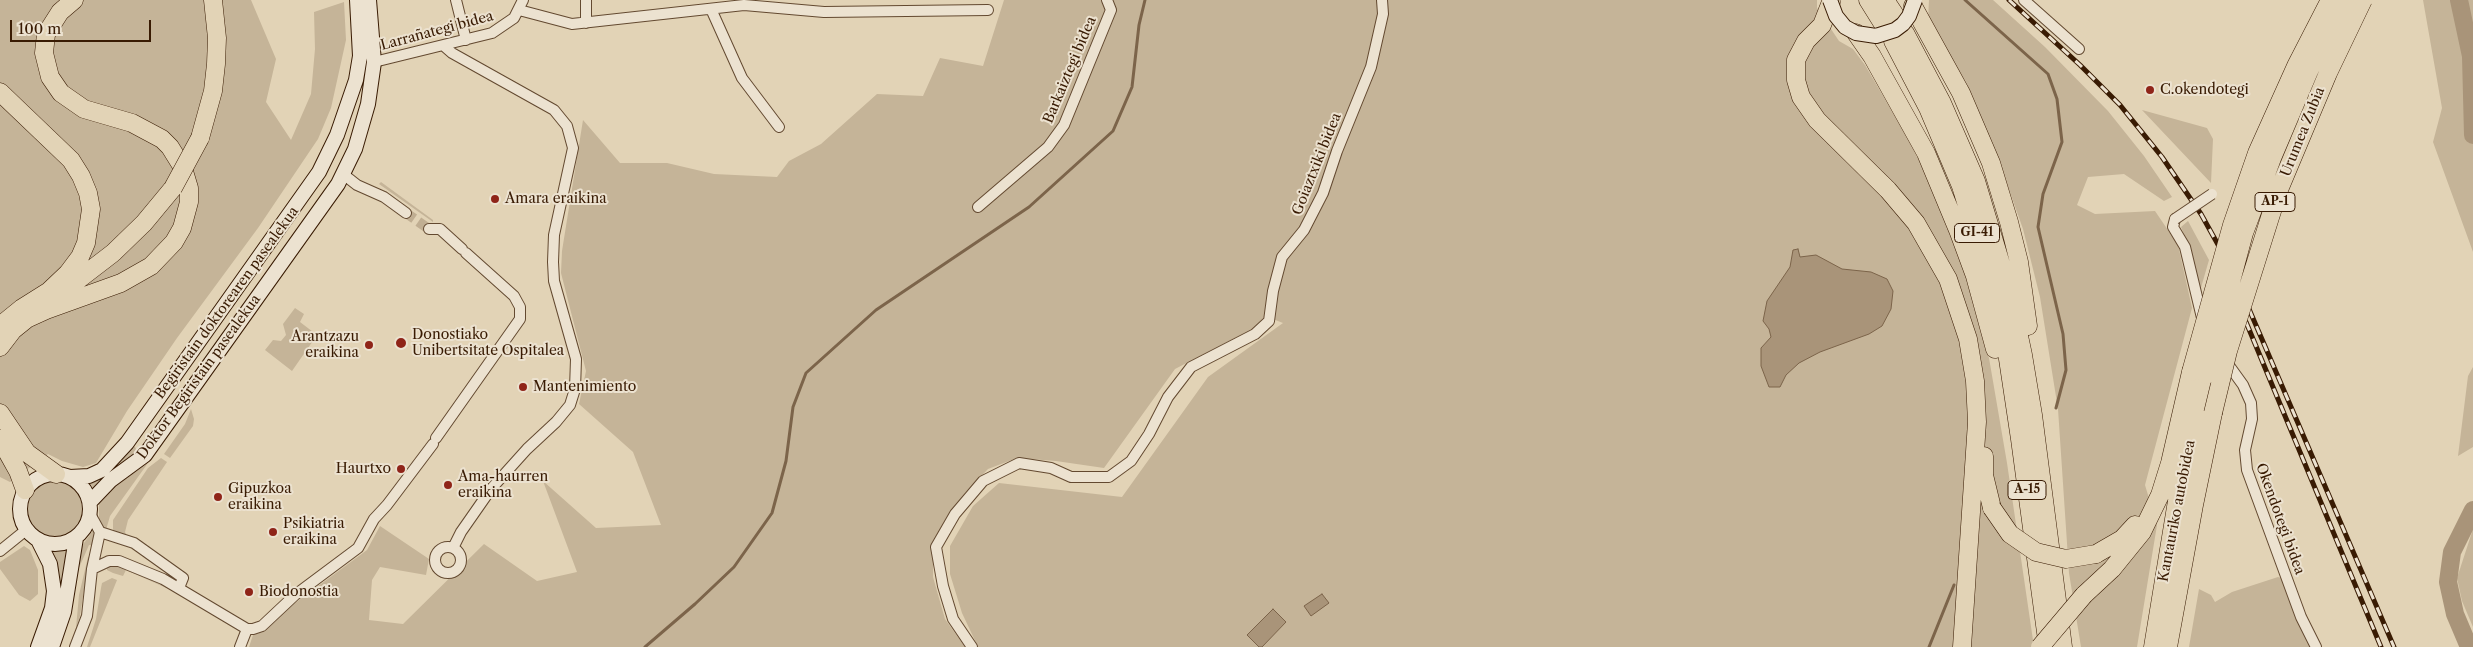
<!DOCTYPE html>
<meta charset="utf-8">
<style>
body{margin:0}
#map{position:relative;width:2473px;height:647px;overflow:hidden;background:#e2d3b6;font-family:"Libre Caslon Text",serif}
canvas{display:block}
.scale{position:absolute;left:10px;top:20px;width:141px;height:22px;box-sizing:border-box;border:2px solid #391b03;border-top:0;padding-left:6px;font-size:15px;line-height:18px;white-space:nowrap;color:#391b03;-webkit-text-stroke:4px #ece2d0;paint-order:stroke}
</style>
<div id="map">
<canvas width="2473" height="647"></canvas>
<div class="scale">100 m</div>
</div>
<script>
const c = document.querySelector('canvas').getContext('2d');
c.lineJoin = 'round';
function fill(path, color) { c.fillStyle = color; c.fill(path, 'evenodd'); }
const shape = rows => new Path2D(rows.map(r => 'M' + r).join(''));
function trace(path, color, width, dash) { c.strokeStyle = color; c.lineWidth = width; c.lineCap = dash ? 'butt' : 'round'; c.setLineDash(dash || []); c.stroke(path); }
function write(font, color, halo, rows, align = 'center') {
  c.font = font + ' "Libre Caslon Text",serif'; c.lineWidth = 4; c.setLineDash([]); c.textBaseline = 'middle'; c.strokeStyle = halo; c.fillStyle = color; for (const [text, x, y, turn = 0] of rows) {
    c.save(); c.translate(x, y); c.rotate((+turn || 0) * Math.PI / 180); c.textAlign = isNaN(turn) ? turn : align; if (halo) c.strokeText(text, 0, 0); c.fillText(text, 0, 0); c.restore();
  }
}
fill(shape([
 [0,0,251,0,276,59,266,102,291,140,311,94,315,49,314,12,344,2,346,40,331,108,318,139,258,228,177,338,127,411,96,463,83,467,62,461,48,454,10,482,0,477],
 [1004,0,1817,0,1817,8,1839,41,1853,49,1865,65,1908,139,1936,194,1968,273,1989,358,2007,463,2034,647,978,647,962,613,950,574,950,546,973,506,999,483,1122,497,1208,377,1283,323,1265,316,1254,328,1175,369,1104,468,1056,461,1017,458,988,469,965,493,933,543,933,577,945,619,965,647,249,647,253,635,263,632,272,620,367,550,380,526,429,559,426,575,380,567,372,580,369,620,403,624,484,544,537,581,577,572,543,481,596,528,661,525,633,452,579,404,586,371,561,273,562,251,583,120,620,163,667,163,714,174,777,177,789,161,821,144,877,94,923,96,940,58,983,66],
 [1929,0,1993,0,2045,47,2108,111,2144,156,2172,197,2164,201,2124,174,2088,177,2077,205,2095,214,2155,211,2178,245,2192,308,2145,485,2157,525,2137,647,2081,647,2069,573,2058,409,2040,297,2023,229,1995,150,1966,82,1928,21],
 [2423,0,2473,0,2473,252,2433,142,2442,108],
 [2142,110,2207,128,2213,139,2211,183],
 [381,182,433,220,433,222,379,184],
 [2188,221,2209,260,2200,291,2190,248,2181,227],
 [295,308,304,314,300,322,317,335,292,371,265,350,273,340,281,341,286,335,283,324],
 [2473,367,2473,447,2458,456,2468,376],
 [191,409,194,419,193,426,170,458,164,454,185,424],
 [132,441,140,457,95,491,89,481],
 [161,458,167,462,128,520,125,532,128,538,113,534,113,520,148,468],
 [148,463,110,516,106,530,99,522,99,503,111,489],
 '27 509a28 28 0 1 1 56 0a28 28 0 1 1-56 0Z',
 [94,529,95,546,89,545,75,577,79,550],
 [2473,529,2473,627,2462,601,2457,578],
 [24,546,30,550,38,570,38,594,30,601,19,595,0,569,0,562],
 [68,550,60,607,49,551],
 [93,556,85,583,80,616,74,635,69,647,76,628,79,595,88,557],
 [111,565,121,567,162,584,171,590,126,570,123,576,113,573,107,570,107,567],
 [2278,577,2282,578,2312,647,2189,647,2199,589,2211,595,2215,602,2232,592],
 [112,578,117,580,90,647,87,647,96,619,101,588,102,583]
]), '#c5b498');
const water = shape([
 [1798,249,1800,257,1816,255,1842,269,1871,272,1887,279,1893,291,1891,309,1882,326,1869,334,1820,352,1799,363,1786,375,1780,387,1769,387,1761,366,1761,348,1771,337,1769,329,1763,321,1767,301,1790,267,1793,250,1798,249],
 [1322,594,1329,603,1311,616,1304,606,1322,594],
 [1273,609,1286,622,1262,647,1259,647,1247,635,1273,609]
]);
fill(water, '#a99479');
trace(water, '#7c644a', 1);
trace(shape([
 [1965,0,2048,74,2057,99,2062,142,2043,194,2038,227,2063,334,2066,370,2056,408],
 [645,647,695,604,734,567,772,513,786,461,793,407,806,373,876,310,1029,207,1113,131,1132,87,1139,25,1145,0],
 [1929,647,1954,585]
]), '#7c644a', 3);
trace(shape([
 [2459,0,2471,56,2473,135],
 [2469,647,2455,614,2448,582,2452,552,2473,510]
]), '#a99479', 18);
trace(shape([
 [406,213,429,229]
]), '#c0ae92', 10, [10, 5]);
const minor = shape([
 [456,0,466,40],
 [586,0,586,23],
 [2024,0,2079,49],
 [711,9,742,78,779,127],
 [519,10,572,24,744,5,824,12,988,10],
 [444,46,452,53,554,110,567,126,573,148,554,235,553,262,554,281,576,359,575,389,570,405,556,422,527,449,491,489,461,532,453,548],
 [374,62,492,33,514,18,523,0],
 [343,174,357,185,384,197,406,213],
 [978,207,1048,147,1064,125,1111,10,1107,0],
 [2175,219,2173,227,2185,247,2203,322],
 [429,229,440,229,462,249],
 [2225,360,2243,385,2251,403,2252,419,2245,450,2247,470,2301,617,2316,647],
 [436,438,520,319,520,307,514,296,466,253],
 [100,532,134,543,183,578,179,588],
 '435 560a13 13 0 1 1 26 0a13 13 0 1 1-26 0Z',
 [0,551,26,530],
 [92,569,109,561,119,561,163,579,247,629,253,629,262,626,295,595,358,548,374,519,387,505,433,444],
 [75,647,87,616,92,569,100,532,90,514],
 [240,647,247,629],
 [972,647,953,619,943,586,936,547,955,514,983,481,1019,463,1051,468,1071,477,1109,477,1131,461,1149,434,1168,397,1191,367,1255,334,1269,321,1273,291,1282,257,1304,230,1323,193,1337,151,1371,67,1383,14,1382,0]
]);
const secondary = shape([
 '20 509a35 35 0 1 1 70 0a35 35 0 1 1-70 0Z',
 [70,477,89,476,102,470,127,443,319,172,337,135,356,80,360,56,357,0],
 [90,502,111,480,145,455,338,184,355,149,368,104,374,62,369,0],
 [38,540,50,564,54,591,52,608,38,647],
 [52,647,64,612,76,538]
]);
const motorway = shape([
 [1868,0,1883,24],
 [1885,0,1895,15],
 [1831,2,1822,25,1806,41,1796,60,1796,80,1801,97,1817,120,1888,190,1916,223,1948,279,1968,339,1975,381,1977,422,1962,647],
 [1913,6,1961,93,1991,163,2009,222,2019,262,2028,326],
 [1856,33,1872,56,1926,153,1958,230,1975,276,1995,349],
 [1905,33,1942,103,1976,181,2010,294,2023,355,2033,415,2063,647],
 [1893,41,1928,108,1961,186,1996,298,2008,359,2020,439,2048,647],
 [0,92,71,160,81,176,88,193,91,209,86,243,80,257,68,273,48,292],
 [200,138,213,91,216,64,217,38,213,0],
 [57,296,113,253,144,223,173,188],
 [24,320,46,310,121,283,151,266,174,242,182,228,189,202,189,188,183,168,170,147,162,139,132,123,84,109,61,93,50,77,44,53,46,34,60,12,74,0],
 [0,326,22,308,57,286],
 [0,347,13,330,34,313],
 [0,413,27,453,56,474],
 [0,439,18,471,25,490],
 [1984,456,1984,475,1992,508],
 [2096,554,2122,539,2135,525],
 [2084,595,2112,569,2142,532,2160,495,2170,463,2191,372],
 [2153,647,2177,501,2206,375],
 [2168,647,2194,505,2213,413]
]);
trace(minor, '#634930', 12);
trace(secondary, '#391b03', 16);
trace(motorway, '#391b03', 19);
trace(minor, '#ece2d0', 10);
trace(secondary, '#ece2d0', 14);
trace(motorway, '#e2d3b6', 18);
const rail = shape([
 [2009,0,2080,65,2120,105,2162,157,2201,214,2221,250,2246,302,2394,647],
 [2246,322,2381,647]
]);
trace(rail, '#391b03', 5);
trace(rail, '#ece2d0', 3, [9]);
const minorBridge = shape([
 [2175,219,2212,194]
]);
const secondaryBridge = shape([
 [1830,0,1836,16,1845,27,1856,33,1876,36,1895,30,1903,24,1909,16,1915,0]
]);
const motorwayBridge = shape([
 [173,188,200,138],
 [2191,372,2232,225,2257,153,2297,64,2330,0],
 [2206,375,2244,233,2272,158,2309,71,2344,0],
 [2213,413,2228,351,2278,192,2328,73,2363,0],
 [1992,508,2010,534,2036,552,2066,559,2096,554],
 [2040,647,2084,595]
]);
trace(minorBridge, '#634930', 12, []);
trace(secondaryBridge, '#391b03', 16, []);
trace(motorwayBridge, '#391b03', 19, []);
trace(minorBridge, '#ece2d0', 10);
trace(secondaryBridge, '#ece2d0', 14);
trace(motorwayBridge, '#e2d3b6', 18);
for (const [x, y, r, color] of [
 [2150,90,5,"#8f2418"],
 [495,199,5,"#8f2418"],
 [401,343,6,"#8f2418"],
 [369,345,5,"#8f2418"],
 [523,387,5,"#8f2418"],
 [401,469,5,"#8f2418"],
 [448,485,5,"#8f2418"],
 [218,497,5,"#8f2418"],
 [273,532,5,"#8f2418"],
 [249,592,5,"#8f2418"]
]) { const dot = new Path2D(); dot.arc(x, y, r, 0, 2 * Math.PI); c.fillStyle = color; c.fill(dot); trace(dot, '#ece2d0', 2); }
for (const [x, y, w] of [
 [2275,202,40],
 [1977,233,45],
 [2027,490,38]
]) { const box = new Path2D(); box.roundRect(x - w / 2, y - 9.5, w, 19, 4); c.fillStyle = '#ece2d0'; c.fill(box); trace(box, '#391b03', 1); }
write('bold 12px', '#391b03', null, [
 ["AP-1",2275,202],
 ["GI-41",1977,233],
 ["A-15",2027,490]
]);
write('14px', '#391b03', '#ece2d0', [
 ["Larrañategi bidea",437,31,-15],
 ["Barkaiztegi bidea",1070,70,-67],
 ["Urumea Zubia",2303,132,-68],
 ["Goiaztxiki bidea",1317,164,-68],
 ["Begiristain doktorearen pasealekua",227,303,-54],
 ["Doktor Begiristain pasealekua",199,377,-54],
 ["Kantauriko autobidea",2177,511,-79],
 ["Okendotegi bidea",2280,519,70]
]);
write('14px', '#391b03', '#ece2d0', [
 ["C.okendotegi",2160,90],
 ["Amara eraikina",505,199],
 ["Donostiako",412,335],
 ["Unibertsitate Ospitalea",412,351],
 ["Arantzazu",359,337,"right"],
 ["eraikina",359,353,"right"],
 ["Mantenimiento",533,387],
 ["Haurtxo",391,469,"right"],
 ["Ama-haurren",458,477],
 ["eraikina",458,493],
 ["Gipuzkoa",228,489],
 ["eraikina",228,505],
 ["Psikiatria",283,524],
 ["eraikina",283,540],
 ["Biodonostia",259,592]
], 'left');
</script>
